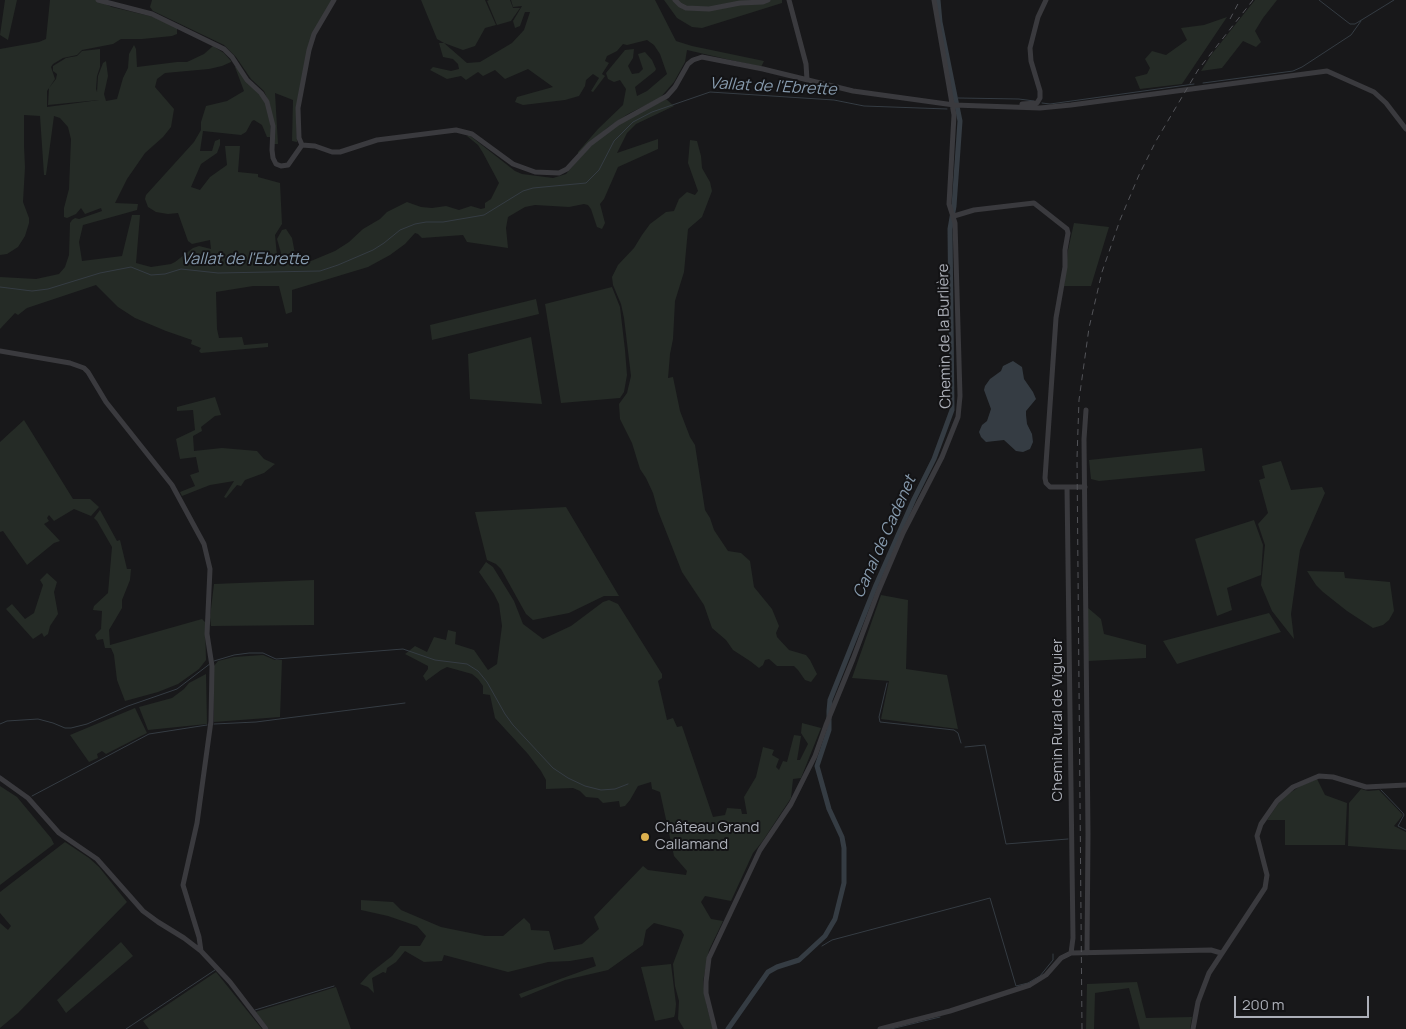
<!DOCTYPE html>
<meta charset="utf-8">
<style>
body{margin:0}
#map{position:relative;width:1406px;height:1029px;overflow:hidden;background:#18181a;font-family:Manrope,sans-serif}
canvas{display:block}
.scale{position:absolute;left:1234px;top:996px;width:135px;height:22px;box-sizing:border-box;border:2px solid #acafb8;border-top:0;padding-left:6px;font-size:15px;line-height:18px;white-space:nowrap;color:#acafb8;-webkit-text-stroke:4px #131315;paint-order:stroke}
</style>
<div id="map">
<canvas width="1406" height="1029"></canvas>
<div class="scale">200 m</div>
</div>
<script>
const c = document.querySelector('canvas').getContext('2d');
c.lineJoin = 'round';
function fill(path, color) { c.fillStyle = color; c.fill(path, 'evenodd'); }
const shape = rows => new Path2D(rows.map(r => 'M' + r).join(''));
function trace(path, color, width, dash) { c.strokeStyle = color; c.lineWidth = width; c.lineCap = dash ? 'butt' : 'round'; c.setLineDash(dash || []); c.stroke(path); }
function write(font, color, halo, rows, align = 'center') {
  c.font = font + ' Manrope,sans-serif'; c.lineWidth = 4; c.setLineDash([]); c.textBaseline = 'middle'; c.strokeStyle = halo; c.fillStyle = color; for (const [text, x, y, turn = 0] of rows) {
    c.save(); c.translate(x, y); c.rotate((+turn || 0) * Math.PI / 180); c.textAlign = isNaN(turn) ? turn : align; if (halo) c.strokeText(text, 0, 0); c.fillText(text, 0, 0); c.restore();
  }
}
fill(shape([
 [5,0,17,0,8,40,0,35],
 [50,0,96,0,112,7,154,17,177,28,177,34,172,36,142,39,121,39,113,44,82,50,77,55,63,58,53,64,51,67,55,79,47,91,47,107,99,100,48,105,49,88,56,79,57,74,53,71,53,66,66,58,77,56,82,51,100,49,100,67,97,76,96,89,97,92,98,76,103,63,106,61,108,76,104,94,106,101,117,99,123,78,128,68,129,54,134,45,136,49,137,67,177,62,187,62,204,54,213,46,224,53,231,61,231,62,222,66,209,69,165,73,157,79,155,87,174,109,171,127,163,137,145,153,127,179,115,203,138,204,137,210,83,225,79,242,82,261,122,256,132,215,140,215,136,263,151,267,171,264,175,262,193,248,199,246,211,249,210,240,192,244,188,241,178,213,168,214,156,212,148,207,145,199,146,195,194,142,201,130,201,122,206,106,227,101,244,91,235,67,237,67,264,97,270,116,271,137,267,137,262,125,254,120,252,121,246,132,241,135,203,131,200,151,212,151,215,141,220,139,220,145,217,153,201,164,191,187,200,190,210,177,227,165,225,146,240,146,238,172,258,174,258,177,280,183,282,224,275,235,277,256,268,254,263,256,278,257,281,253,277,239,282,230,286,229,292,238,296,259,303,262,311,261,335,251,349,242,363,229,380,219,387,212,407,202,421,207,432,208,446,206,459,210,471,206,481,209,485,208,485,203,491,199,499,183,483,153,478,145,467,136,469,135,515,171,522,174,553,178,566,174,586,151,603,134,628,119,666,99,674,106,636,124,627,133,617,153,658,139,658,149,618,167,604,199,600,204,605,223,602,229,597,227,591,209,588,205,584,204,569,207,535,205,525,207,508,217,506,228,508,248,467,242,463,235,422,238,418,234,415,233,405,244,390,255,368,267,292,290,292,312,286,314,279,286,253,286,216,292,217,329,219,338,242,337,244,345,268,343,268,347,201,353,199,351,201,348,191,344,192,340,166,331,135,318,118,307,96,285,27,308,18,315,15,313,0,329,0,277,36,279,59,274,65,267,69,255,70,223,72,220,75,218,79,219,102,211,101,208,85,214,81,208,76,214,67,218,64,217,64,208,69,189,71,139,68,127,60,118,54,116,46,175,44,175,40,116,24,115,24,146,25,167,23,202,29,218,29,223,25,236,18,247,7,254,0,255,0,49,39,42,46,39],
 [152,0,333,0,318,24,296,108,297,142,292,141,293,100,275,93,278,144,274,144,270,105,264,91,251,79,236,57,224,45,153,11,150,7],
 [421,0,485,0,496,25,485,28,475,46,463,50,444,43,467,63,480,62,512,43,524,30,530,12,525,12,520,26,515,28,513,21,522,6,513,7,511,0,655,0,676,41,692,46,764,61,761,67,687,50,685,62,674,82,660,98,628,114,607,128,578,154,578,152,598,129,623,105,626,89,620,80,614,82,608,79,606,73,625,50,634,49,633,58,628,66,632,74,639,73,643,69,638,54,645,52,652,60,656,69,655,71,635,87,637,96,647,91,667,74,660,54,654,45,647,40,627,45,623,44,617,51,607,56,605,61,609,63,602,74,605,76,593,92,591,91,599,78,593,74,586,80,585,86,579,96,565,100,523,105,515,102,517,97,553,87,528,69,505,79,495,70,483,76,478,72,466,80,461,76,447,79,430,70,433,67,451,71,459,69,458,64,453,59,443,57,439,43,444,43,437,39],
 [489,0,510,0,513,8,520,8,511,21,497,25,487,1],
 [664,0,782,0,782,3,702,28,692,27,677,18],
 [1255,0,1277,0,1263,18,1255,31,1261,42,1256,47,1243,41,1222,68,1201,71,1211,55],
 [1227,17,1182,84,1140,89,1135,77,1147,74,1150,68,1145,59,1152,51,1166,55,1187,40,1181,28,1204,25],
 [690,140,697,141,701,156,702,168,710,182,712,191,702,217,688,229,684,272,675,301,673,339,670,354,668,378,673,377,680,411,690,437,695,445,705,510,710,518,714,530,728,551,741,553,750,561,754,587,772,609,779,626,776,633,777,637,789,650,806,655,810,660,817,674,811,682,805,680,798,670,794,666,777,666,769,659,765,660,763,665,759,668,750,661,733,650,726,640,712,628,704,605,682,572,658,511,653,493,646,478,640,469,632,443,620,419,619,404,627,393,631,376,624,318,621,304,613,285,612,277,618,265,634,248,642,235,650,224,666,212,674,211,679,199,687,192,695,195,698,191,688,163],
 [1074,223,1109,227,1091,286,1064,286,1068,250],
 [612,287,620,307,625,350,627,375,624,392,620,398,561,403,545,304],
 [536,299,539,314,432,340,430,325],
 [531,337,542,404,470,399,468,354],
 [215,397,221,415,215,416,201,427,202,431,193,436,194,451,222,448,257,451,264,459,275,464,264,473,245,480,241,486,237,485,226,498,224,497,234,481,210,485,182,496,180,492,195,486,190,475,199,472,196,457,180,459,176,439,195,430,193,410,177,411,177,407],
 [24,420,73,499,90,499,99,507,91,516,74,509,54,521,49,515,47,518,49,521,44,524,60,541,54,543,27,565,3,531,0,532,0,442],
 [1202,448,1205,471,1099,481,1091,479,1089,460],
 [1281,461,1291,490,1322,487,1325,493,1300,550,1291,614,1294,639,1272,611,1261,585,1265,545,1258,524,1268,513,1259,480,1265,478,1262,466],
 [566,507,619,596,604,596,569,613,533,620,526,614,501,569,496,564,487,560,475,512],
 [100,510,117,541,120,540,127,569,131,569,130,580,122,600,122,608,109,630,110,645,202,619,205,622,206,660,199,669,178,684,158,692,125,701,117,680,114,655,111,648,105,648,103,639,97,640,95,635,101,629,102,611,93,610,94,606,108,593,112,547,97,521,94,518],
 [1254,520,1263,545,1261,575,1227,588,1232,610,1217,616,1195,539],
 [486,562,493,567,514,601,523,624,543,639,571,626,603,602,609,600,618,604,662,674,662,678,658,681,667,720,673,718,677,727,682,726,713,817,725,815,727,808,741,809,742,814,747,814,744,797,756,777,763,747,774,750,772,755,779,759,776,767,779,770,783,761,787,762,794,735,801,736,797,760,800,760,808,744,801,733,802,723,821,728,801,778,793,779,791,798,762,842,753,853,731,901,705,896,701,902,711,919,723,921,709,950,703,982,707,1007,713,1029,684,1029,678,1019,679,1001,675,986,673,964,684,935,681,930,654,923,646,930,643,945,608,970,565,980,521,998,519,994,596,966,593,957,570,961,548,962,508,972,444,955,442,961,424,962,405,951,396,962,387,968,386,973,383,972,372,978,374,993,368,987,360,984,369,974,392,956,400,946,420,946,426,936,417,926,388,916,361,910,361,900,393,902,401,910,441,927,485,936,503,936,524,918,530,924,531,930,549,931,554,950,582,944,599,929,594,917,643,866,648,870,686,875,687,871,674,856,660,792,652,789,651,782,638,786,630,800,625,806,620,807,619,801,603,803,598,798,586,797,580,791,573,788,546,789,546,780,541,771,528,754,495,718,490,695,483,694,483,686,478,679,472,674,447,667,441,670,426,681,423,676,428,669,428,666,405,654,415,646,427,652,434,637,446,640,448,630,456,632,455,644,474,650,488,670,497,664,502,626,499,604,494,594,479,572],
 [1307,571,1344,572,1345,578,1390,582,1394,611,1389,620,1383,625,1373,628,1347,611,1323,592,1316,585],
 [47,573,57,582,54,592,58,614,50,626,48,634,44,637,42,633,33,639,6,609,12,604,25,619,34,613,43,585,40,580],
 [314,580,314,625,211,626,210,617,214,584],
 [881,595,908,600,906,669,947,675,958,729,881,719,889,681,852,678],
 [1088,608,1101,619,1104,634,1146,645,1146,658,1088,661],
 [1269,613,1281,632,1177,664,1163,641],
 [263,655,275,660,282,660,280,717,214,722,214,666,218,661,234,657],
 [206,674,207,724,148,730,139,707,172,698,184,689,189,683],
 [135,708,147,733,106,754,102,751,97,754,98,758,89,762,70,735],
 [1317,779,1325,795,1347,803,1345,845,1285,845,1285,820,1267,820,1282,798,1302,785],
 [0,786,17,797,51,838,54,844,0,885],
 [1361,789,1368,791,1379,790,1403,815,1394,826,1406,832,1406,850,1348,846,1349,803],
 [65,842,89,858,99,867,127,902,18,1013,0,1028,0,923,8,930,11,926,0,913,0,892],
 [121,942,133,956,66,1013,57,1000],
 [671,964,676,1004,675,1014,674,1017,655,1021,641,967],
 [216,972,262,1029,149,1029,143,1021],
 [1137,982,1146,1018,1192,1017,1190,1029,1140,1029,1129,988,1095,993,1094,1029,1086,1029,1087,984],
 [336,987,351,1029,269,1029,255,1012]
]), '#252b26');
fill(shape([
 [1013,361,1022,367,1024,379,1033,392,1036,399,1026,411,1026,415,1027,424,1032,434,1033,442,1030,449,1023,452,1016,451,1004,440,986,442,981,437,979,432,982,425,987,421,991,409,984,390,985,386,990,379,1001,371,1003,366]
]), '#353c43');
trace(shape([
 [1319,0,1350,24,1355,24,1394,0],
 [1203,83,1293,71,1302,67,1351,35,1361,21],
 [958,98,1019,99,1034,101],
 [1042,103,1050,104,1194,84],
 [0,287,32,291,48,289,100,273,131,267,151,275,165,274,181,269,218,273,320,271,338,265,373,250,384,243,400,230,415,224,426,222,443,222,484,215,523,191,533,188,586,183,599,170,614,141,633,122,652,112,710,92,834,100,864,106,947,109],
 [214,661,234,655,249,653,263,653,276,659,403,649,435,660,467,664,478,671,487,682,505,714,513,725,553,768,568,778,585,786,601,790,615,789,628,784],
 [887,683,879,717,880,722,954,730,958,733,961,743],
 [0,724,7,721,38,719,53,723,65,728,71,728,87,724,128,706,177,689,211,663],
 [214,724,256,722,405,703],
 [965,747,985,745,1006,844,1068,839],
 [1381,790,1403,813,1404,815,1398,826,1406,830],
 [32,796,149,734,207,725],
 [822,946,832,940,990,898,1016,986,1028,983,1040,976,1053,960,1053,954],
 [255,1010,334,986],
 [126,1029,215,970],
 [891,1029,940,1017]
]), '#353c43', 1);
trace(shape([
 [728,1029,768,972,777,967,799,960,825,936,835,919,844,883,844,848,842,837,829,809,817,766,829,730,829,711,830,700,876,585,914,499,934,459,952,410,950,229,954,206,960,121,940,22,938,0]
]), '#353c43', 5);
trace(shape([
 [98,0,152,14,224,49,232,57,247,80,261,93,267,102,273,126,272,150,273,158,276,164,281,166,288,165,302,145],
 [675,0,680,5,686,8,709,9,740,3,763,2,768,0],
 [789,0,806,64,807,80],
 [1022,104,1037,103,1040,98,1040,91,1031,61,1030,48,1038,17,1046,0],
 [302,145,315,146,332,152,340,152,377,140,456,130,472,134,513,164,535,172,559,173,567,169,590,144,618,123,667,96,675,87,688,64,693,60,702,57,763,69,853,91,954,105,1040,108,1071,105,1327,71,1374,92,1386,103,1406,129],
 [302,145,299,138,298,108,309,50,314,34,334,0],
 [954,216,974,210,1034,203,1067,229,1068,233,1065,250,1065,267,1056,318,1045,478,1046,483,1050,487,1085,487],
 [0,351,70,363,84,368,88,372,106,402,172,485,204,544,210,569,207,634,212,666,211,721,197,823,183,885,199,937,201,951],
 [1086,410,1084,439,1088,834,1087,953],
 [1067,487,1073,938,1071,953],
 [0,778,28,798,59,833,97,859,143,911,158,922,184,938,201,951,230,982,266,1029],
 [715,1029,706,993,706,982,709,958,760,850,791,804,815,756,826,725,853,659,878,592,903,533,942,457,958,417,960,396,955,223,949,204,954,115,934,0],
 [880,1029,950,1011,1030,985,1046,975,1061,958,1071,953,1211,950,1221,953],
 [1193,1029,1198,1002,1209,973,1265,888,1267,875,1257,836,1261,824,1277,801,1293,787,1319,776,1333,777,1366,787,1406,785]
]), '#3a3a3e', 5);
trace(shape([
 [1230,19,1240,0],
 [1082,1029,1077,458,1079,400,1089,328,1102,272,1120,220,1139,175,1156,141,1198,70,1253,0]
]), '#535459', 1, [6, 5]);
for (const [x, y, r, color] of [
 [645,837,5,"#dcb04e"]
]) { const dot = new Path2D(); dot.arc(x, y, r, 0, 2 * Math.PI); c.fillStyle = color; c.fill(dot); trace(dot, '#131315', 2); }
write('15px', '#acafb8', '#131315', [
 ["Chemin de la Burlière",945,336,-91],
 ["Chemin Rural de Viguier",1058,720,-90]
]);
write('15px', '#acafb8', '#131315', [
 ["Château Grand",655,828],
 ["Callamand",655,845]
], 'left');
write('italic 16px', '#879bae', '#131315', [
 ["Vallat de l'Ebrette",773,87,3],
 ["Vallat de l'Ebrette",245,260],
 ["Canal de Cadenet",885,537,-66]
]);
</script>
